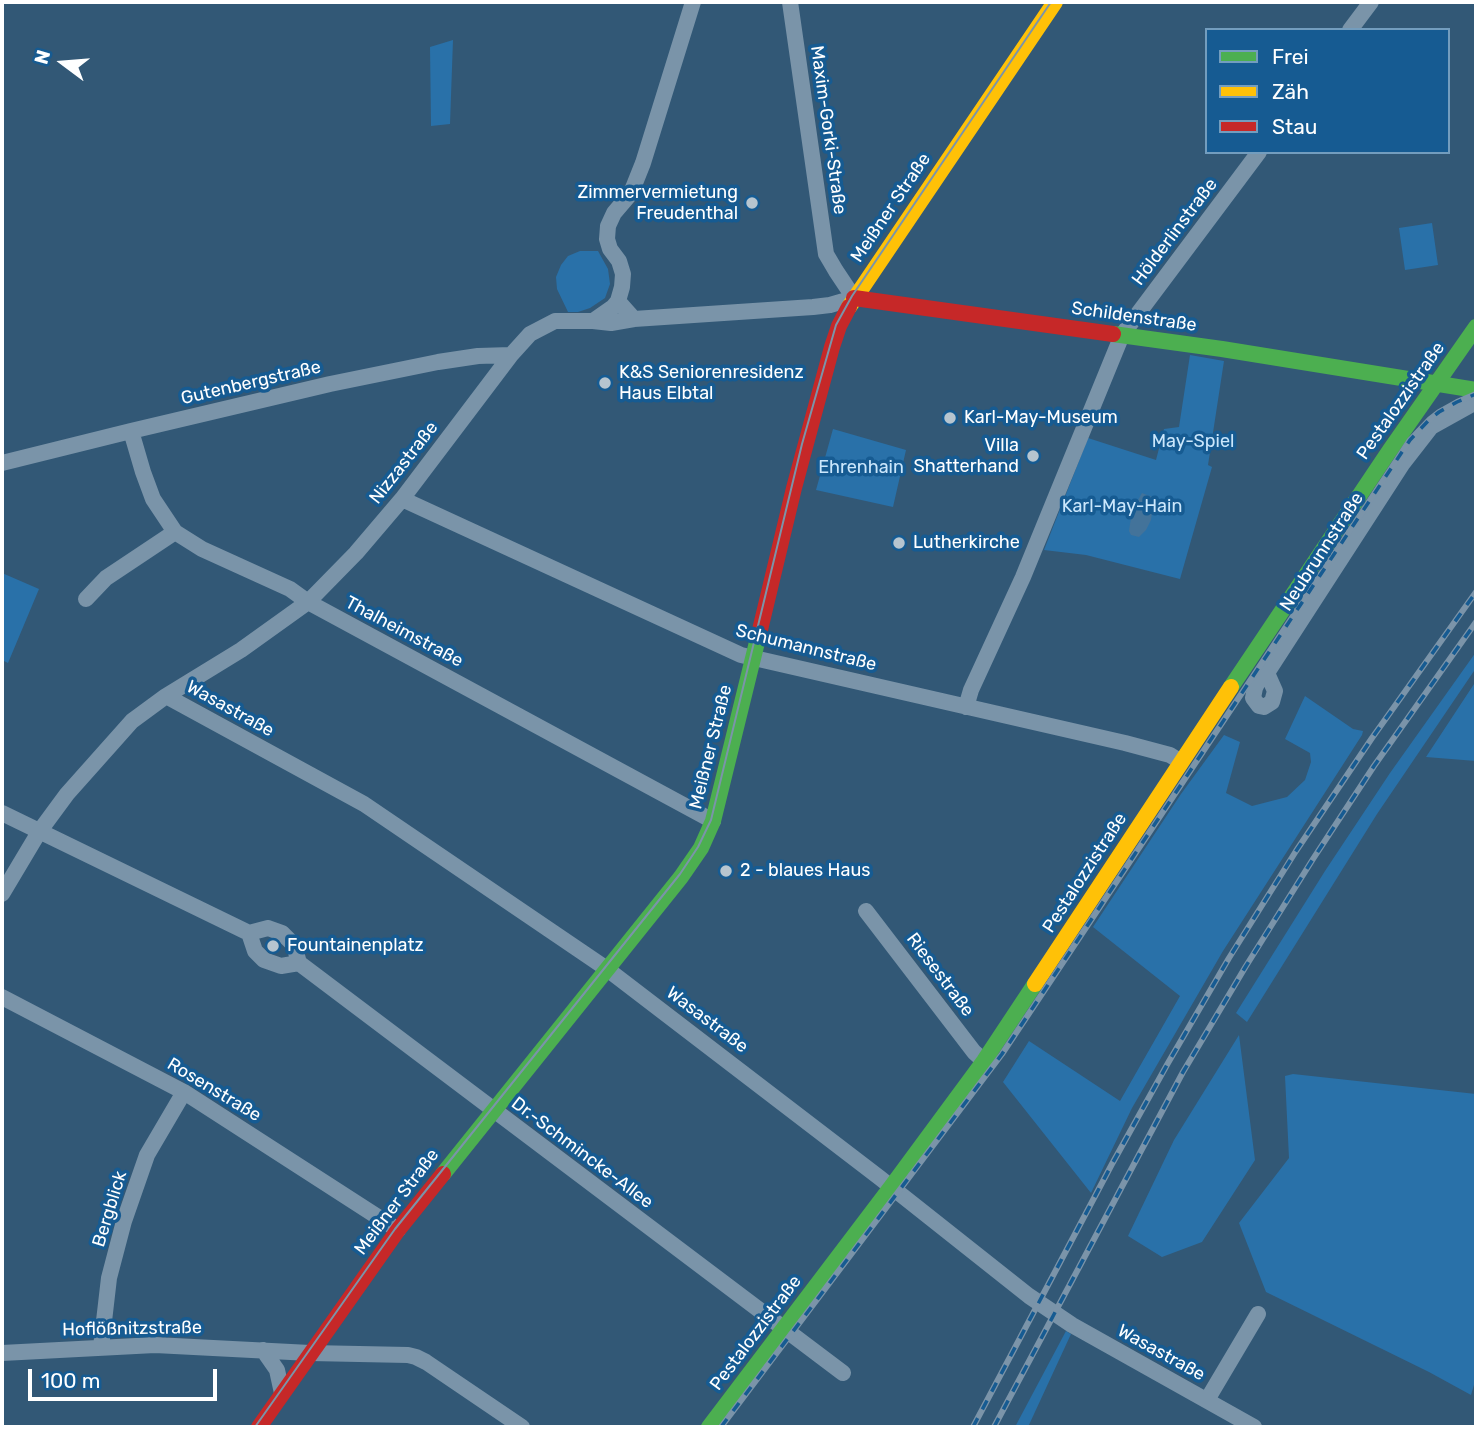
<!DOCTYPE html>
<meta charset="utf-8">
<style>
body{margin:0}
#map{position:relative;width:1478px;height:1429px;overflow:hidden;background:#325876;font-family:Rubik,sans-serif}
canvas{display:block}
.frame{position:absolute;inset:0;border:4px solid #fff;pointer-events:none}
.legend{position:absolute;left:1205px;top:28px;width:245px;height:126px;box-sizing:border-box;background:#165b92;border:2px solid #739dbe;margin:0;padding:9px 12px;list-style:none;font-size:21px;color:#fff}
.legend li{display:flex;align-items:center;gap:14px;height:35px}
.legend b{width:35px;border:2px solid #739dbe}
.north{position:absolute;left:28px;top:28px;width:70px;height:70px;-webkit-text-stroke:5px #165b92;paint-order:stroke;rotate:286deg;font-size:19px;font-weight:700;line-height:28px;text-align:center;color:#fff}
.north::after{content:'';display:block;margin:auto;width:24px;height:32px;background:#fff;clip-path:polygon(50% 0,100% 100%,50% 72%,0 100%)}
.scale{position:absolute;left:28px;top:1369px;width:189px;height:32px;box-sizing:border-box;border:4px solid #fff;border-top:0;padding-left:9px;font-size:21px;line-height:24px;white-space:nowrap;color:#fff;-webkit-text-stroke:5px #165b92;paint-order:stroke}
</style>
<div id="map">
<canvas width="1478" height="1429"></canvas>
<div class="frame"></div>
<ul class="legend">
<li><b style="height:9px;background:#4caf50"></b>Frei</li>
<li><b style="height:9px;background:#ffc107"></b>Zäh</li>
<li><b style="height:9px;background:#c62828"></b>Stau</li>
</ul>
<div class="north">N</div>
<div class="scale">100 m</div>
</div>
<script>
const c = document.querySelector('canvas').getContext('2d');
c.lineJoin = 'round';
function fill(path, color) { c.fillStyle = color; c.fill(path, 'evenodd'); }
const shape = rows => new Path2D(rows.map(r => 'M' + r).join(''));
function trace(path, color, width, dash) { c.strokeStyle = color; c.lineWidth = width; c.lineCap = dash ? 'butt' : 'round'; c.setLineDash(dash || []); c.stroke(path); }
function write(font, color, halo, rows, align = 'center') {
  c.font = font + ' Rubik,sans-serif'; c.lineWidth = 7; c.setLineDash([]); c.textBaseline = 'middle'; c.strokeStyle = halo; c.fillStyle = color; for (const [text, x, y, turn = 0] of rows) {
    c.save(); c.translate(x, y); c.rotate((+turn || 0) * Math.PI / 180); c.textAlign = isNaN(turn) ? turn : align; if (halo) c.strokeText(text, 0, 0); c.fillText(text, 0, 0); c.restore();
  }
}
fill(shape([
 [453,40,450,124,431,126,430,47],
 [1432,223,1438,265,1405,270,1399,228],
 [580,251,598,251,608,269,610,284,605,298,590,308,578,312,568,312,557,289,556,277,561,265,568,256],
 [1190,355,1224,361,1208,465,1212,467,1180,579,1086,555,1044,550,1088,438,1156,460,1164,429,1179,427],
 [833,429,906,450,893,507,816,490],
 [2,573,39,589,8,663,2,660],
 [1476,652,1476,668,1377,814,1247,1022,1236,1013,1325,871,1390,773],
 [1476,681,1476,761,1426,757],
 [1305,696,1353,729,1363,731,1362,735,1223,951,1132,1108,1091,1193,1003,1082,1029,1041,1120,1101,1180,996,1093,927,1181,794,1224,735,1240,742,1226,793,1252,806,1287,797,1305,780,1311,762,1310,753,1285,739],
 [1239,1035,1255,1160,1202,1242,1162,1257,1128,1236,1174,1140],
 [1293,1074,1476,1094,1476,1378,1471,1395,1429,1372,1266,1292,1239,1223,1289,1158,1285,1076],
 [1066,1331,1071,1334,1028,1427,1015,1427]
]), '#2971a9');
fill(shape([
 [1142,493,1152,497,1153,505,1151,520,1146,530,1139,537,1131,535,1129,531,1132,511]
]), '#43739a');
trace(shape([
 [1350,30,1371,2],
 [618,301,634,319,813,307,830,305,854,298,836,271,826,254,790,2],
 [593,321,611,323,634,319],
 [131,431,143,472,153,499,175,532,202,549,290,589,308,602,713,821],
 [2,463,131,431,330,384,438,362,478,356,511,355],
 [402,499,741,655,1125,743,1170,755,1181,762],
 [86,599,106,578,175,532],
 [1267,673,1275,691,1272,702,1264,707,1259,706,1253,698,1255,688,1258,682,1267,673,1403,463,1431,427,1476,402],
 [166,696,364,804,607,969,880,1178,1029,1296,1072,1325,1254,1427],
 [966,707,971,690,1023,577,1122,335,1259,152],
 [2,813,249,933],
 [2,894,39,832,67,794,132,721,166,696,241,650,308,602,356,553,402,499,511,355,530,334,555,321,593,321,613,307,618,301,622,287,623,274,619,261,610,249,607,239,608,226,614,213,631,193,643,163,693,2],
 [866,911,974,1052,984,1061],
 [268,928,282,933,294,945,299,963,281,966,264,960,255,951,249,933,268,928],
 [299,963,843,1373],
 [2,997,184,1092,398,1230],
 [101,1347,109,1278,124,1221,147,1155,184,1092],
 [263,1350,277,1370,282,1393],
 [2,1353,155,1345,310,1353,408,1355,416,1357,426,1362,522,1427],
 [1207,1400,1258,1314]
]), '#7a94a9', 16);
trace(shape([
 [1113,334,1222,349,1476,390],
 [1231,687,1390,450,1476,327],
 [443,1174,681,877,701,848,713,821,759,634],
 [709,1427,891,1187,984,1061,1035,984]
]), '#4caf50', 16);
trace(shape([
 [849,307,1055,2],
 [1035,984,1231,687]
]), '#ffc107', 16);
trace(shape([
 [854,298,1113,334],
 [759,634,794,488,832,347,839,326,849,307],
 [259,1427,398,1230,443,1174]
]), '#c62828', 16);
trace(shape([
 [255,1427,395,1229,680,874,698,847,711,820,802,444,836,325,852,296,1051,2]
]), '#7b94a9', 2);
const rail = shape([
 [721,1427,1002,1054,1410,440,1430,419,1439,412,1457,402,1476,394],
 [973,1427,1112,1164,1168,1063,1229,958,1296,851,1372,738,1476,592],
 [994,1427,1183,1072,1246,966,1313,859,1374,766,1476,622]
]);
trace(rail, '#7b94a9', 6);
trace(rail, '#165b92', 3.5, [10]);
for (const [x, y, r, color] of [
 [752,203,7,"#b7c5cf"],
 [605,383,7,"#b7c5cf"],
 [950,418,7,"#b7c5cf"],
 [1033,456,7,"#b7c5cf"],
 [899,543,7,"#b7c5cf"],
 [726,871,7,"#b7c5cf"],
 [273,946,7,"#b7c5cf"]
]) { const dot = new Path2D(); dot.arc(x, y, r, 0, 2 * Math.PI); c.fillStyle = color; c.fill(dot); trace(dot, '#165b92', 2.5); }
write('18px', '#fff', '#165b92', [
 ["Maxim-Gorki-Straße",828,130,82],
 ["Meißner Straße",891,208,-56],
 ["Hölderlinstraße",1175,232,-53],
 ["Schildenstraße",1134,317,8],
 ["Gutenbergstraße",251,383,-13],
 ["Pestalozzistraße",1401,401,-55],
 ["Nizzastraße",404,463,-52],
 ["Neubrunnstraße",1322,552,-57],
 ["Thalheimstraße",404,632,28],
 ["Schumannstraße",806,648,14],
 ["Wasastraße",230,709,29],
 ["Meißner Straße",711,747,-76],
 ["Pestalozzistraße",1085,873,-57],
 ["Riesestraße",940,975,53],
 ["Wasastraße",707,1020,37],
 ["Rosenstraße",214,1090,31],
 ["Dr.-Schmincke-Allee",582,1153,37],
 ["Meißner Straße",397,1202,-53],
 ["Bergblick",110,1209,-73],
 ["Hoflößnitzstraße",132,1329,-1],
 ["Pestalozzistraße",756,1333,-53],
 ["Wasastraße",1161,1353,29]
]);
write('18px', '#fff', '#165b92', [
 ["Zimmervermietung",738,193,"right"],
 ["Freudenthal",738,214,"right"],
 ["K&S Seniorenresidenz",619,373],
 ["Haus Elbtal",619,394],
 ["Karl-May-Museum",964,418],
 ["Villa",1019,446,"right"],
 ["Shatterhand",1019,467,"right"],
 ["Lutherkirche",913,543],
 ["2 - blaues Haus",740,871],
 ["Fountainenplatz",287,946]
], 'left');
write('18px', '#cbe7fc', '#165b92', [
 ["May-Spiel",1193,442],
 ["Ehrenhain",861,468],
 ["Karl-May-Hain",1122,507]
]);
</script>
